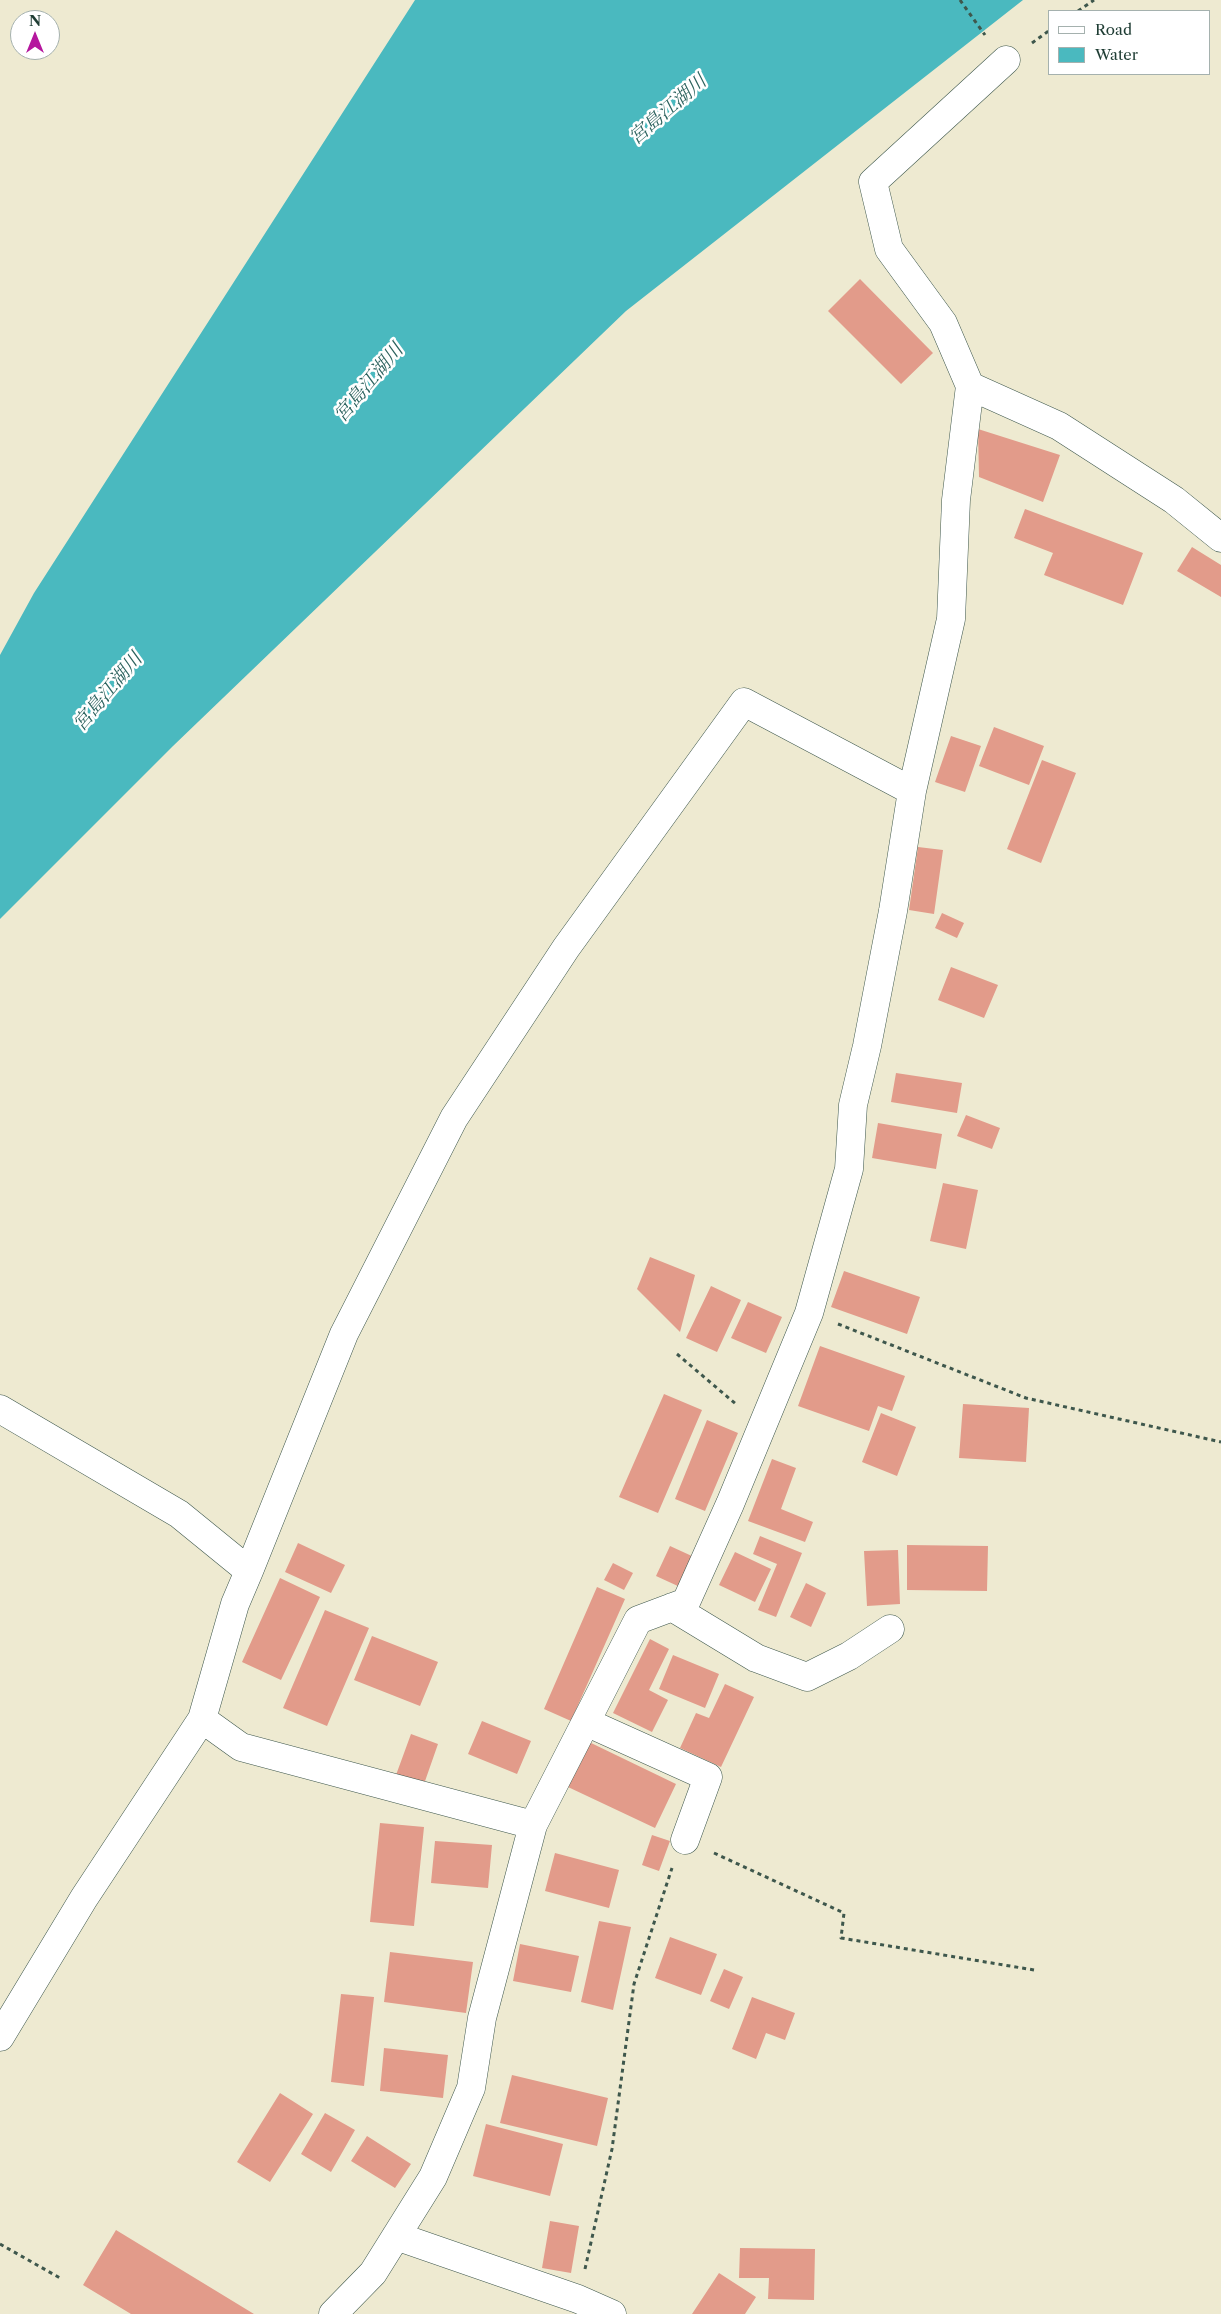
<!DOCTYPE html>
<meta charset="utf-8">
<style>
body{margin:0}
#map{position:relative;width:1221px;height:2314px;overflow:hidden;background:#eeead1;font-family:"Libre Caslon Text",serif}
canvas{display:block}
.legend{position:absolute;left:1048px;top:10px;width:162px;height:65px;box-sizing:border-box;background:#fff;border:1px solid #a5b1ae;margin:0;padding:6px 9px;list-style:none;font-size:15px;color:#1f3d34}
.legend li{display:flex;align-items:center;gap:10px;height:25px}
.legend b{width:25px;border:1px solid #a5b1ae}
.north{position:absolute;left:10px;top:10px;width:50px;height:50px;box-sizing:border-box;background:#fff;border:1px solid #a5b1ae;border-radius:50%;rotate:0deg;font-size:14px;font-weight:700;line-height:20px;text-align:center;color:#1f3d34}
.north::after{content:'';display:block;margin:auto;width:18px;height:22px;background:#b5179e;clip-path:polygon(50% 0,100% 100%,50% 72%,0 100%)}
</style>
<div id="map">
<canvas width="1221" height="2314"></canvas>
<ul class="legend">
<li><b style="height:6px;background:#fff"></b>Road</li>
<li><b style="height:14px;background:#4ab9bf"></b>Water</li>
</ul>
<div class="north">N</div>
</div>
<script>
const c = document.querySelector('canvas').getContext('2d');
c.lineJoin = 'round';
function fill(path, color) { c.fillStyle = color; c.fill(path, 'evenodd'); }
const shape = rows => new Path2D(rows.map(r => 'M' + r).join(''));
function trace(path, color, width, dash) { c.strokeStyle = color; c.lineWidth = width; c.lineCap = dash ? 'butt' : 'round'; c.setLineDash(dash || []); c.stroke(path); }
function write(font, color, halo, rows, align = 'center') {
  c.font = font + ' "Libre Caslon Text","Noto Serif JP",serif'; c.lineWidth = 5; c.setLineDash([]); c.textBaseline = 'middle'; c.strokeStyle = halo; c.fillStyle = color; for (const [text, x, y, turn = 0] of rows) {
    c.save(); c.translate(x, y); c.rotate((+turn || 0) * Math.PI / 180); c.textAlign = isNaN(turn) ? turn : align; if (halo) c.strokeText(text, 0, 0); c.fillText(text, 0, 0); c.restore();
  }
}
fill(shape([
 [415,0,1023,0,626,311,173,746,0,919,0,655,34,593]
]), '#4ab9bf');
fill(shape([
 [860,279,933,353,901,384,828,311],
 [978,429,1060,455,1043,502,979,477],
 [1025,509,1143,553,1123,605,1044,575,1053,553,1014,538],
 [1192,547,1221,565,1221,597,1177,571],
 [994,727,1044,746,1029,785,979,766],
 [951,736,981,746,965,792,935,782],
 [1042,760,1076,773,1041,863,1007,849],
 [918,847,943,850,934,914,909,910],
 [942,913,964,923,957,938,935,928],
 [951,967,998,985,984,1018,938,1000],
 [896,1073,962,1083,957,1113,891,1102],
 [966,1115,1000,1128,992,1149,957,1136],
 [878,1123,942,1134,936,1169,872,1158],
 [943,1183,978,1190,966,1249,930,1241],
 [650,1257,695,1275,680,1332,637,1289],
 [844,1271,920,1297,907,1334,831,1307],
 [711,1286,741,1300,717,1352,686,1338],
 [748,1302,782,1317,766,1353,731,1338],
 [820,1346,905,1376,892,1411,878,1406,869,1431,798,1406],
 [664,1394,702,1410,658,1513,619,1497],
 [963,1404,1029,1408,1026,1462,959,1458],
 [881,1413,916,1427,897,1476,862,1462],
 [707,1420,738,1433,705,1511,675,1499],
 [772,1459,796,1468,781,1509,813,1522,805,1542,748,1521],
 [760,1536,802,1553,776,1617,758,1610,777,1564,753,1554],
 [298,1543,345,1565,331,1593,285,1572],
 [907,1545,988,1546,987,1591,907,1590],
 [670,1546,694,1557,680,1587,656,1576],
 [898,1550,900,1604,867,1606,864,1551],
 [735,1552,771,1569,755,1602,719,1585],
 [613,1563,633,1573,624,1590,604,1580],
 [280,1578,320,1597,281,1680,242,1662],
 [806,1583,826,1593,811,1627,790,1617],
 [597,1587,625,1599,571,1721,544,1709],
 [325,1610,369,1628,327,1726,283,1708],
 [372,1636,438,1662,420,1706,354,1680],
 [650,1639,669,1649,649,1690,668,1700,652,1732,613,1713],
 [673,1655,719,1674,705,1708,659,1689],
 [725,1684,754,1697,721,1767,680,1748,696,1713,709,1718],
 [482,1721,531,1741,517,1774,468,1754],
 [411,1734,438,1744,424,1784,396,1775],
 [589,1742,676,1784,655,1828,568,1787],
 [380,1823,424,1827,414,1926,370,1922],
 [652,1835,670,1841,659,1871,642,1865],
 [435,1841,492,1845,488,1888,431,1883],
 [555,1853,619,1870,609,1908,545,1891],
 [599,1921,631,1927,613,2010,581,2002],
 [670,1937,717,1954,701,1995,655,1978],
 [520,1944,579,1956,571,1992,513,1981],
 [390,1952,473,1962,466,2013,384,2002],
 [724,1969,743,1977,729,2009,710,2001],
 [341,1994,374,1997,364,2086,331,2082],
 [752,1997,795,2013,785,2040,766,2033,756,2059,732,2049],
 [384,2048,448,2055,443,2098,380,2091],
 [512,2075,608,2098,597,2146,500,2123],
 [280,2093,313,2114,270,2182,237,2162],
 [325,2113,355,2130,331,2172,301,2154],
 [486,2124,563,2144,550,2196,473,2176],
 [367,2136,411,2164,395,2188,351,2161],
 [550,2221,579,2226,571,2273,542,2268],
 [116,2230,254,2314,131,2314,83,2285],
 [740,2248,815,2249,814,2300,768,2299,769,2278,739,2278],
 [719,2273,756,2297,745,2314,692,2314]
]), '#e29b8a');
const minor = shape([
 [970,386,1059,426,1174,500,1221,538],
 [0,1409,179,1514,249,1571,235,1604,202,1719,241,1747,533,1825],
 [249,1571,344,1334,454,1118,566,948,744,702,912,791],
 [672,1607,756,1658,807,1677,849,1656,890,1629],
 [586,1722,708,1777,685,1840],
 [0,2037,84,1898,202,1719],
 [396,2236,578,2299,612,2314],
 [333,2314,373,2273,433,2177,471,2088,482,2018,533,1825,638,1620,686,1602,730,1504,809,1313,849,1169,853,1105,867,1046,893,911,912,791,951,619,956,500,970,386,943,323,889,249,873,182,1006,60]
]);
trace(minor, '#3e574c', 29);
trace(shape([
 [960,0,985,35],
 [1078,11,1094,0],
 [1032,43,1050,30],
 [838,1324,1026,1398,1221,1442],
 [677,1354,737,1405],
 [714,1853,844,1913,841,1938,1034,1970],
 [0,2244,60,2278],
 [585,2269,612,2149,634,1984,672,1868]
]), '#3e574c', 3, [4, 4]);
trace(minor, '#fff', 28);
write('italic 19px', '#2c625e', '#fff', [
 ["宮島江湖川",668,110,-41],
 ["宮島江湖川",369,383,-50],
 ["宮島江湖川",108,692,-50]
]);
</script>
